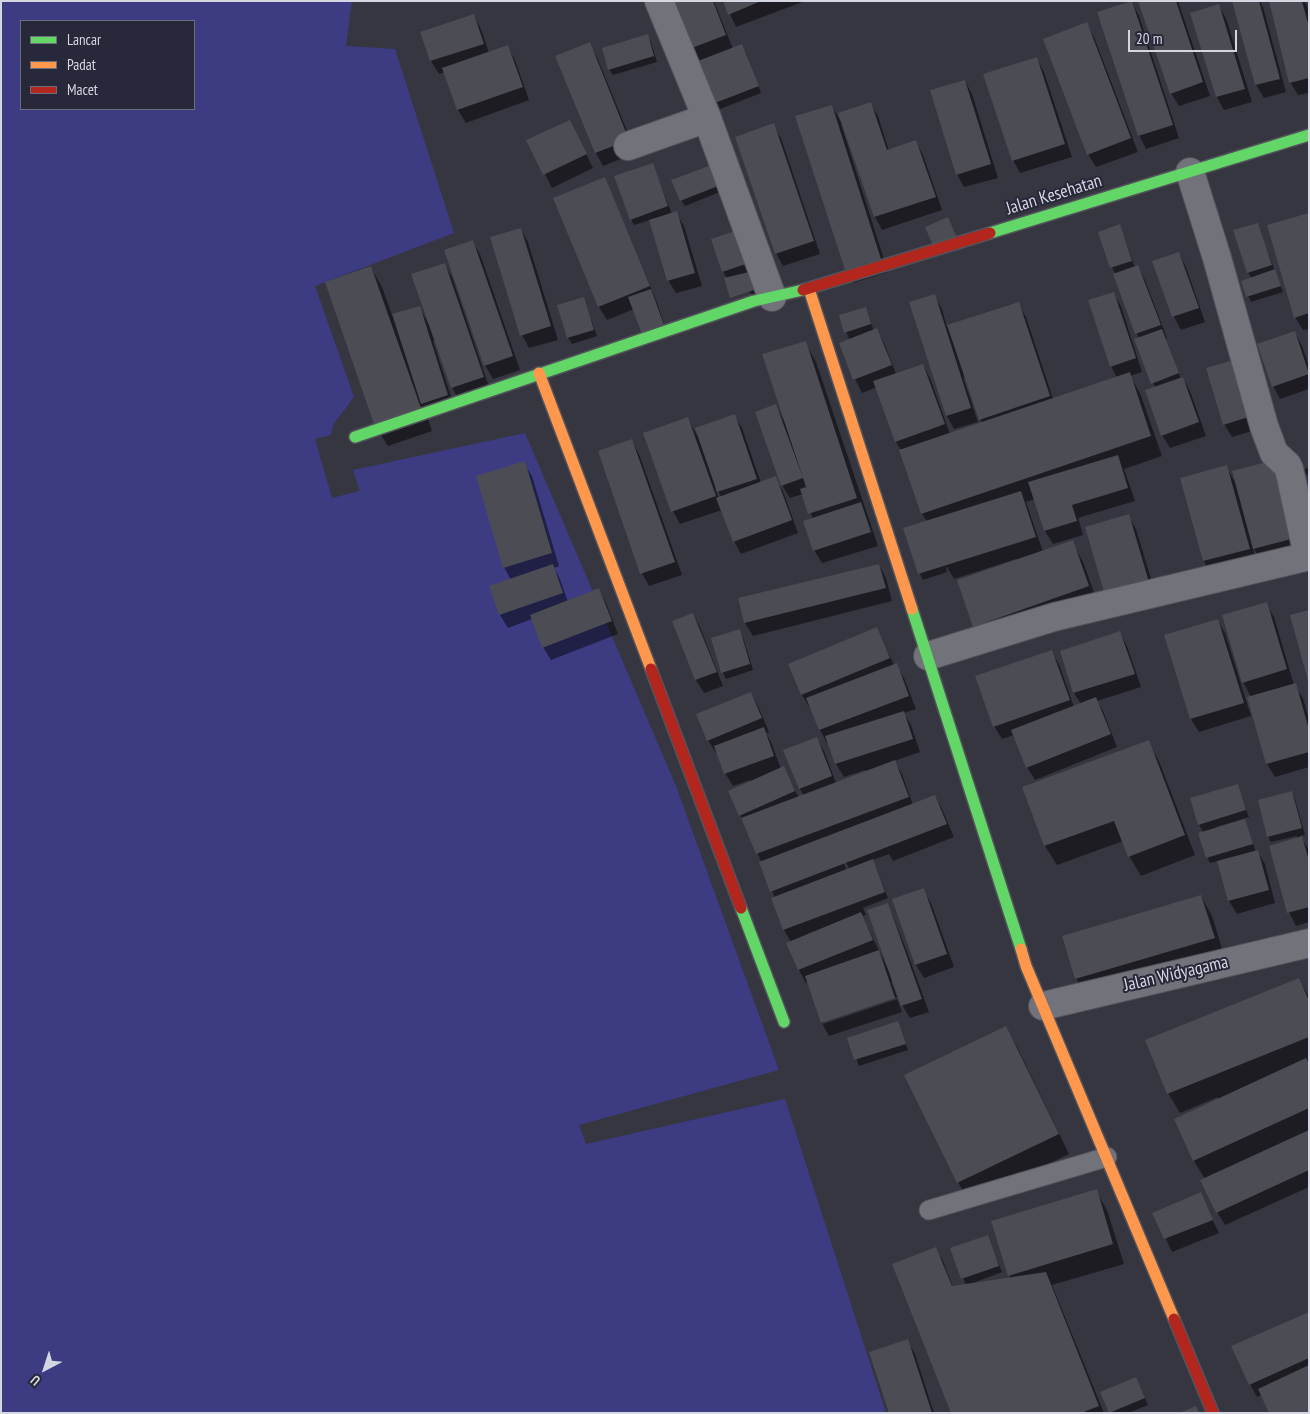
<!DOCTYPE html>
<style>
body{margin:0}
#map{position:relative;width:1310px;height:1414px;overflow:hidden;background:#353640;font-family:"PT Sans Narrow",sans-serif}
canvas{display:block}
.frame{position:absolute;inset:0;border:2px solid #d4d6e1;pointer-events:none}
.legend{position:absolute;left:20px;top:20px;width:175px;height:90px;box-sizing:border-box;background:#27283a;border:1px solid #6c6e7d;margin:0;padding:6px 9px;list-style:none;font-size:15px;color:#d4d6e1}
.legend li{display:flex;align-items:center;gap:10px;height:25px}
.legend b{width:25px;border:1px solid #6c6e7d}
.north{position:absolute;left:20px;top:1344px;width:50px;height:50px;-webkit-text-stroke:4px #27283a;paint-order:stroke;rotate:220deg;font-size:14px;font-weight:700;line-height:20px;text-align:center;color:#d4d6e1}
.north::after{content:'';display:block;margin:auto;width:18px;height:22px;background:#d4d6e1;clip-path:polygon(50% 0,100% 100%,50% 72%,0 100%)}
.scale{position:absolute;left:1128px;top:30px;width:109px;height:22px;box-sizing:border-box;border:2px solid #d4d6e1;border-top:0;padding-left:6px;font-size:15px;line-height:18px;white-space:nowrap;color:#d4d6e1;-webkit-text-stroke:4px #27283a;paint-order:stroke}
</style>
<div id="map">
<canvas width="1310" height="1414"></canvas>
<div class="frame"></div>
<ul class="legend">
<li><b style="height:6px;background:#63d668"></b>Lancar</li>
<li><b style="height:6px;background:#ff974d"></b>Padat</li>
<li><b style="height:6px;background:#b3261e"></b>Macet</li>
</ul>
<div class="north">U</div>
<div class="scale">20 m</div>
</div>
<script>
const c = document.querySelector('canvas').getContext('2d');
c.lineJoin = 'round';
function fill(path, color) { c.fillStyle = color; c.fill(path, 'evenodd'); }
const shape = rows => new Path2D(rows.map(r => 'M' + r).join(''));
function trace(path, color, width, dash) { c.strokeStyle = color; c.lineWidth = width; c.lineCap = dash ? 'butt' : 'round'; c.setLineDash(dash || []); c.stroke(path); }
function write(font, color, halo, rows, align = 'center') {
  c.font = font + ' "PT Sans Narrow",sans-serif'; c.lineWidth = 4; c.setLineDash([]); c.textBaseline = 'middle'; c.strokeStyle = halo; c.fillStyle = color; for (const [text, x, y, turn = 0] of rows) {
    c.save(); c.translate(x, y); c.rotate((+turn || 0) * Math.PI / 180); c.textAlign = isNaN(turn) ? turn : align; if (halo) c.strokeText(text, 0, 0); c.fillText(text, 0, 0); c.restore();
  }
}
fill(shape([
 [1,1,352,1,346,46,395,49,454,233,315,286,354,397,333,425,331,435,315,439,332,498,360,491,353,470,525,433,676,786,779,1070,579,1125,586,1144,785,1099,886,1413,1,1413],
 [21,21,194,21,194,109,21,109]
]), '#3d3c83');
fill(shape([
 [666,1,714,1,733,49,745,51,761,93,720,109,700,61,692,64],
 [724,1,805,1,736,27],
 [1140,1,1178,1,1210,96,1179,106,1171,93],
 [1234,1,1260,1,1263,7,1286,92,1264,98,1256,85],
 [1270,1,1304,1,1307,5,1309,14,1309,93,1298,95,1290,82],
 [1132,2,1139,16,1179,138,1146,149,1139,135],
 [1218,5,1226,18,1252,102,1224,110,1217,97,1191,14],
 [474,16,481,29,489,53,507,46,515,60,529,100,466,123,458,110,445,72,439,74,431,61,422,33],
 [1086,24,1094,37,1138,152,1096,167,1088,154],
 [648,36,651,42,657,62,613,75,609,69],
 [589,44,597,57,636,153,603,166,596,153,557,57],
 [1037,59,1044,72,1072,157,1020,173,1013,160],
 [965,81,972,94,998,178,964,187,957,174],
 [870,103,878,116,889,151,916,142,923,155,942,210,882,230,875,217,843,123,841,124,888,272,853,283,832,106,842,124],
 [570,121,593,168,552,188,528,141],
 [773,125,781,138,820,254,783,266,776,253],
 [652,164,672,214,676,213,684,226,702,286,676,293,668,280,650,220,634,225,631,219],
 [709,167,720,192,685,206,681,200],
 [555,199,616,205,656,300,667,332,634,309,607,320,599,307],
 [1309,215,1309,329,1303,330,1295,317],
 [1257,224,1283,292,1251,302,1248,296,1252,279,1248,272],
 [1120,226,1135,268,1138,267,1145,280,1167,338,1166,339,1181,379,1183,378,1190,391,1206,436,1170,448,1162,435,1155,388,1139,339,1116,275,1112,267],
 [521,229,528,242,558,340,529,348,522,335],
 [734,233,749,271,747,271,752,279,757,297,727,279,723,271],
 [472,241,480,254,520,370,493,379,485,365],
 [1179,254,1186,267,1205,322,1181,330,1174,317,1154,262],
 [444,264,452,277,490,390,459,401,452,387,436,341,433,341,455,409,425,410,432,431,388,446,376,427,371,268,382,287,392,315,419,307,428,323],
 [1113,293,1121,306,1142,372,1130,376,1140,393,1162,456,1124,469,1135,501,1078,518,1083,535,1053,544,1045,531,1035,499,1026,502,1043,552,1072,542,1083,562,1099,606,986,646,975,626,1017,561,1016,559,954,579,947,567,946,568,947,572,923,580,920,574,905,529,927,521,922,514,901,450,896,442,877,387,862,393,855,379,840,344,850,340,846,332,865,308,874,331,877,330,884,343,896,374,923,365,930,378,950,434,982,423,966,376,963,377,978,422,954,429,947,416,934,296,942,309,947,327,1018,304,1026,317,1053,399,1117,378,1111,366],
 [583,298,597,336,572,344,568,338],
 [1295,333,1302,346,1309,366,1309,389,1280,399,1273,386],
 [805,342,816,362,878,546,822,563,814,550,813,519,803,494,790,498,782,485,776,406,784,421],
 [1208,369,1265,427,1232,437,1224,424],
 [734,415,742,428,761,483,775,478,783,491,798,533,741,554,734,541,722,510,680,524,673,511,687,418,697,435],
 [715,489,717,489,722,498,719,499],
 [632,441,639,454,682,575,649,586,642,573],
 [524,463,532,476,559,566,554,568,560,579,568,602,599,590,606,603,618,634,551,660,543,647,532,619,508,628,500,615,511,580,504,567],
 [1226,467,1235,482,1233,472,1301,551,1261,561,1253,547,1256,562,1211,574,1204,561,1181,479],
 [1309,467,1309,478,1304,470],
 [1128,516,1136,529,1158,602,1108,601],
 [879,565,886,578,892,601,753,636,745,623],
 [1266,604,1274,617,1294,685,1303,698,1309,720,1309,767,1275,777,1267,764,1248,697,1251,697,1243,682],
 [693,614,700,627,723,686,704,693,696,680,674,621],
 [1217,620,1225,633,1251,716,1199,732,1191,719,1165,636],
 [877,629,894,665,896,665,904,678,916,709,904,713,911,725,920,752,894,761,902,774,913,805,935,796,942,809,954,837,893,861,889,854,873,860,888,898,863,908,866,915,862,916,888,969,888,904,906,949,929,1012,910,1018,902,1005,894,980,891,981,897,997,823,1021,823,1024,897,999,902,1012,829,1036,822,1023,808,982,806,983,799,970,788,943,791,942,784,930,773,898,775,898,761,863,762,863,740,815,751,782,750,780,733,786,725,773,718,752,716,753,708,740,751,693,758,706,769,732,766,733,771,742,781,769,783,767,799,798,804,796,800,789,816,738,824,751,836,783,866,772,865,770,844,777,836,764,829,742,827,743,820,730,811,707,810,708,802,695,790,665],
 [843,857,850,870,847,870,841,858],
 [739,630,743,637,753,670,726,679,723,673,712,639],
 [1120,633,1127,646,1141,687,1097,701,1103,711,1117,747,1035,780,1027,767,1014,735,1002,739,994,726,1051,651,1059,664,1074,707,1081,704,1074,693,1061,651],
 [1148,742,1159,761,1195,855,1141,876,1129,856,1123,841,1057,865,1045,846,1024,788],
 [1237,785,1249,817,1216,827,1217,829,1244,821,1256,852,1257,851,1265,864,1275,903,1237,914,1229,901,1218,861,1210,863,1207,857,1204,833,1199,825],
 [1292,793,1295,799,1305,835,1300,836,1309,850,1309,922,1296,926,1289,912,1297,836,1271,842,1268,836],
 [923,890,931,903,954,967,924,978,916,965,893,900],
 [1201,896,1212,916,1225,958,1087,998,1076,978],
 [1299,980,1309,997,1309,1061,1306,1062,1309,1066,1309,1187,1225,1225,1217,1212,1205,1179,1194,1161,1175,1119,1219,1099,1218,1097,1180,1113,1168,1093],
 [898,1023,908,1050,859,1066,849,1039],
 [1005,1027,1017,1047,1069,1154,969,1202,958,1182],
 [1096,1191,1107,1210,1124,1264,1052,1285,1104,1413,952,1413,935,1248,943,1261,953,1287,966,1285,951,1249,987,1236,1002,1272,973,1283,973,1284,1011,1278,1009,1275],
 [1200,1194,1219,1233,1172,1252,1154,1213],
 [1309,1313,1309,1413,1262,1395,1257,1397,1250,1384],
 [907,1341,915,1354,934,1413,890,1413],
 [1139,1385,1148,1405,1128,1413,1110,1413,1102,1392]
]), '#0007');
fill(shape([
 [665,1,713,1,726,35,684,51],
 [723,1,761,1,728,15],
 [1132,1,1173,125,1138,136,1097,12],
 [1138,1,1176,1,1203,82,1170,94],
 [1232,1,1259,1,1280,79,1255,85],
 [1269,1,1302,1,1309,27,1309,78,1289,83],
 [1219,4,1245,89,1216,97,1190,13],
 [474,14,484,44,430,61,420,32],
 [1087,22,1131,138,1087,155,1043,39],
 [648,34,654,56,608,70,602,48],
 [590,42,629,140,595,153,555,56],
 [742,44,759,86,715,103,698,61],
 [508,45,523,87,457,110,442,68],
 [1037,57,1065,144,1012,161,983,74],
 [965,80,991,164,956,175,930,90],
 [871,102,887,150,916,140,936,197,874,217,838,113],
 [832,105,881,259,845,270,795,116],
 [570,120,587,154,543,175,526,140],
 [774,123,814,241,775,254,735,137],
 [653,163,668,206,630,220,614,176],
 [709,166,718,186,680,201,671,180],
 [605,177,650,286,598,307,553,198],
 [677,211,695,273,667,281,649,220],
 [1309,213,1309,313,1294,318,1267,225],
 [948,217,957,238,934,248,925,227],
 [1258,223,1272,265,1247,273,1233,230],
 [1120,224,1132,261,1110,268,1098,232],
 [521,228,551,326,520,336,490,237],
 [735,231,746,264,722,272,711,239],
 [473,240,513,356,484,366,444,250],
 [1179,252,1199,308,1172,317,1152,261],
 [445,263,484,377,451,388,411,274],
 [1138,265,1161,325,1135,334,1113,274],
 [371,266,422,411,375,427,325,282],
 [1275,269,1281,286,1246,297,1241,281],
 [749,272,754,290,730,298,724,278],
 [651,289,664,325,642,334,628,297],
 [1114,292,1136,358,1110,367,1088,300],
 [935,294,971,408,946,416,909,302],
 [584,297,594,330,567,338,557,305],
 [1019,302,1050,396,979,420,947,325],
 [420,306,448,395,421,404,392,314],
 [866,307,871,324,844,333,839,315],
 [877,328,892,365,853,380,839,343],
 [1162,329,1179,373,1151,384,1134,339],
 [1295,331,1309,374,1272,387,1257,344],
 [806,341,857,498,808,514,800,489,806,487,762,354],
 [1241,358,1258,414,1223,425,1206,368],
 [923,364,945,424,895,442,873,381],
 [1130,372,1151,436,921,514,899,450],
 [1183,377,1199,422,1161,436,1145,390],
 [776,404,803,478,781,486,755,412],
 [735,414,757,479,717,492,695,428],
 [688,417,716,496,671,512,643,433],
 [632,439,675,562,640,574,598,451],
 [1118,455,1128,488,1072,505,1077,521,1044,531,1028,482],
 [1274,460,1295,538,1253,549,1232,471],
 [525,461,552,553,503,568,476,476],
 [1227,465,1250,549,1203,561,1180,478],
 [776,476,792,520,733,542,716,498],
 [1021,491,1036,537,918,574,903,528],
 [861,502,871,532,813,551,803,521],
 [1129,514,1151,589,1107,602,1085,527],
 [1073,540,1089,586,973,627,957,580],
 [553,564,563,593,499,615,489,586],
 [879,564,886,588,744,623,738,598],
 [599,588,612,621,542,648,530,615],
 [1267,602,1287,669,1242,683,1222,615],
 [1309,610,1309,681,1308,681,1290,615],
 [693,613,717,672,695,680,672,621],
 [1218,619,1244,703,1190,719,1164,635],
 [877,627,890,658,801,695,788,664],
 [740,629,750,664,721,673,711,638],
 [1120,631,1135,674,1073,693,1060,651],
 [1052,650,1070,700,993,727,975,676],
 [897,663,909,696,819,730,806,698],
 [1296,683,1309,730,1309,752,1266,764,1247,697],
 [751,692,762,718,707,741,696,714],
 [1096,697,1111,734,1026,768,1011,730],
 [904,711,913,739,835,764,825,736],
 [764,727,774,756,724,774,714,746],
 [817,737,832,776,799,789,783,750],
 [1149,740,1185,835,1128,857,1114,821,1044,846,1022,787],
 [895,760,909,797,756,854,741,818],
 [784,766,795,791,739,816,728,791],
 [1238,784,1246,810,1198,825,1190,798],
 [1292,791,1302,828,1267,837,1258,800],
 [935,795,947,824,770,892,759,862],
 [1245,819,1253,844,1206,858,1198,833],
 [1302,836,1309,861,1309,907,1287,913,1269,846],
 [1258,850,1269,890,1228,901,1217,861],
 [873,859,885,892,783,930,771,898],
 [924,888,947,954,915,965,892,899],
 [1201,895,1215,938,1075,979,1062,936],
 [888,903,922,999,901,1006,867,910],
 [861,912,873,940,798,970,786,943],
 [879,950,895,998,821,1023,805,976],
 [1299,978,1309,1001,1309,1037,1167,1094,1145,1040],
 [898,1021,906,1044,854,1060,847,1038],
 [1006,1026,1059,1134,957,1183,904,1075],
 [1306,1058,1309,1064,1309,1108,1193,1161,1174,1119],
 [1309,1130,1309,1170,1216,1213,1200,1180],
 [1097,1189,1113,1244,1008,1276,991,1221],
 [1201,1192,1213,1220,1164,1239,1152,1213],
 [988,1235,999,1266,961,1279,950,1248],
 [936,1247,952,1286,1046,1272,1099,1406,1081,1413,951,1413,892,1264],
 [1309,1312,1309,1358,1249,1385,1231,1346],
 [908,1339,932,1413,889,1413,869,1352],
 [1309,1365,1309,1413,1269,1413,1258,1389],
 [1136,1377,1145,1398,1109,1413,1100,1392],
 [1196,1406,1199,1413,1179,1413]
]), '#4b4c54');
const lane = shape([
 [929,1210,1107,1157]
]);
const street = shape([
 [659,1,707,118,772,297],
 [628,146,707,118],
 [1190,172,1217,258,1264,426,1274,453,1287,465,1289,469,1308,556],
 [928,656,1054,617,1309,556],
 [1043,1006,1309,943]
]);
const fast = shape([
 [990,233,1309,135],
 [355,437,754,301,803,290],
 [912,609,1021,949],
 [741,908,784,1022]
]);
const slow = shape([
 [809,289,912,609],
 [539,373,651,669],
 [1021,949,1026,966,1174,1319]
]);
const jam = shape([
 [803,290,990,233],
 [651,669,741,908],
 [1174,1319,1213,1413]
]);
trace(lane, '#52535b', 21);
trace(street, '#52535b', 30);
trace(fast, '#52535b', 14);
trace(slow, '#52535b', 14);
trace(jam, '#52535b', 14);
trace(lane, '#71727a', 19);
trace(street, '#71727a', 28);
trace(fast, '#63d668', 11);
trace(slow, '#ff974d', 11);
trace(jam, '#b3261e', 11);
write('18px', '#d4d6e1', '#27283a', [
 ["Jalan Kesehatan",1054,195,-17],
 ["Jalan Widyagama",1176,974,-13]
]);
</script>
